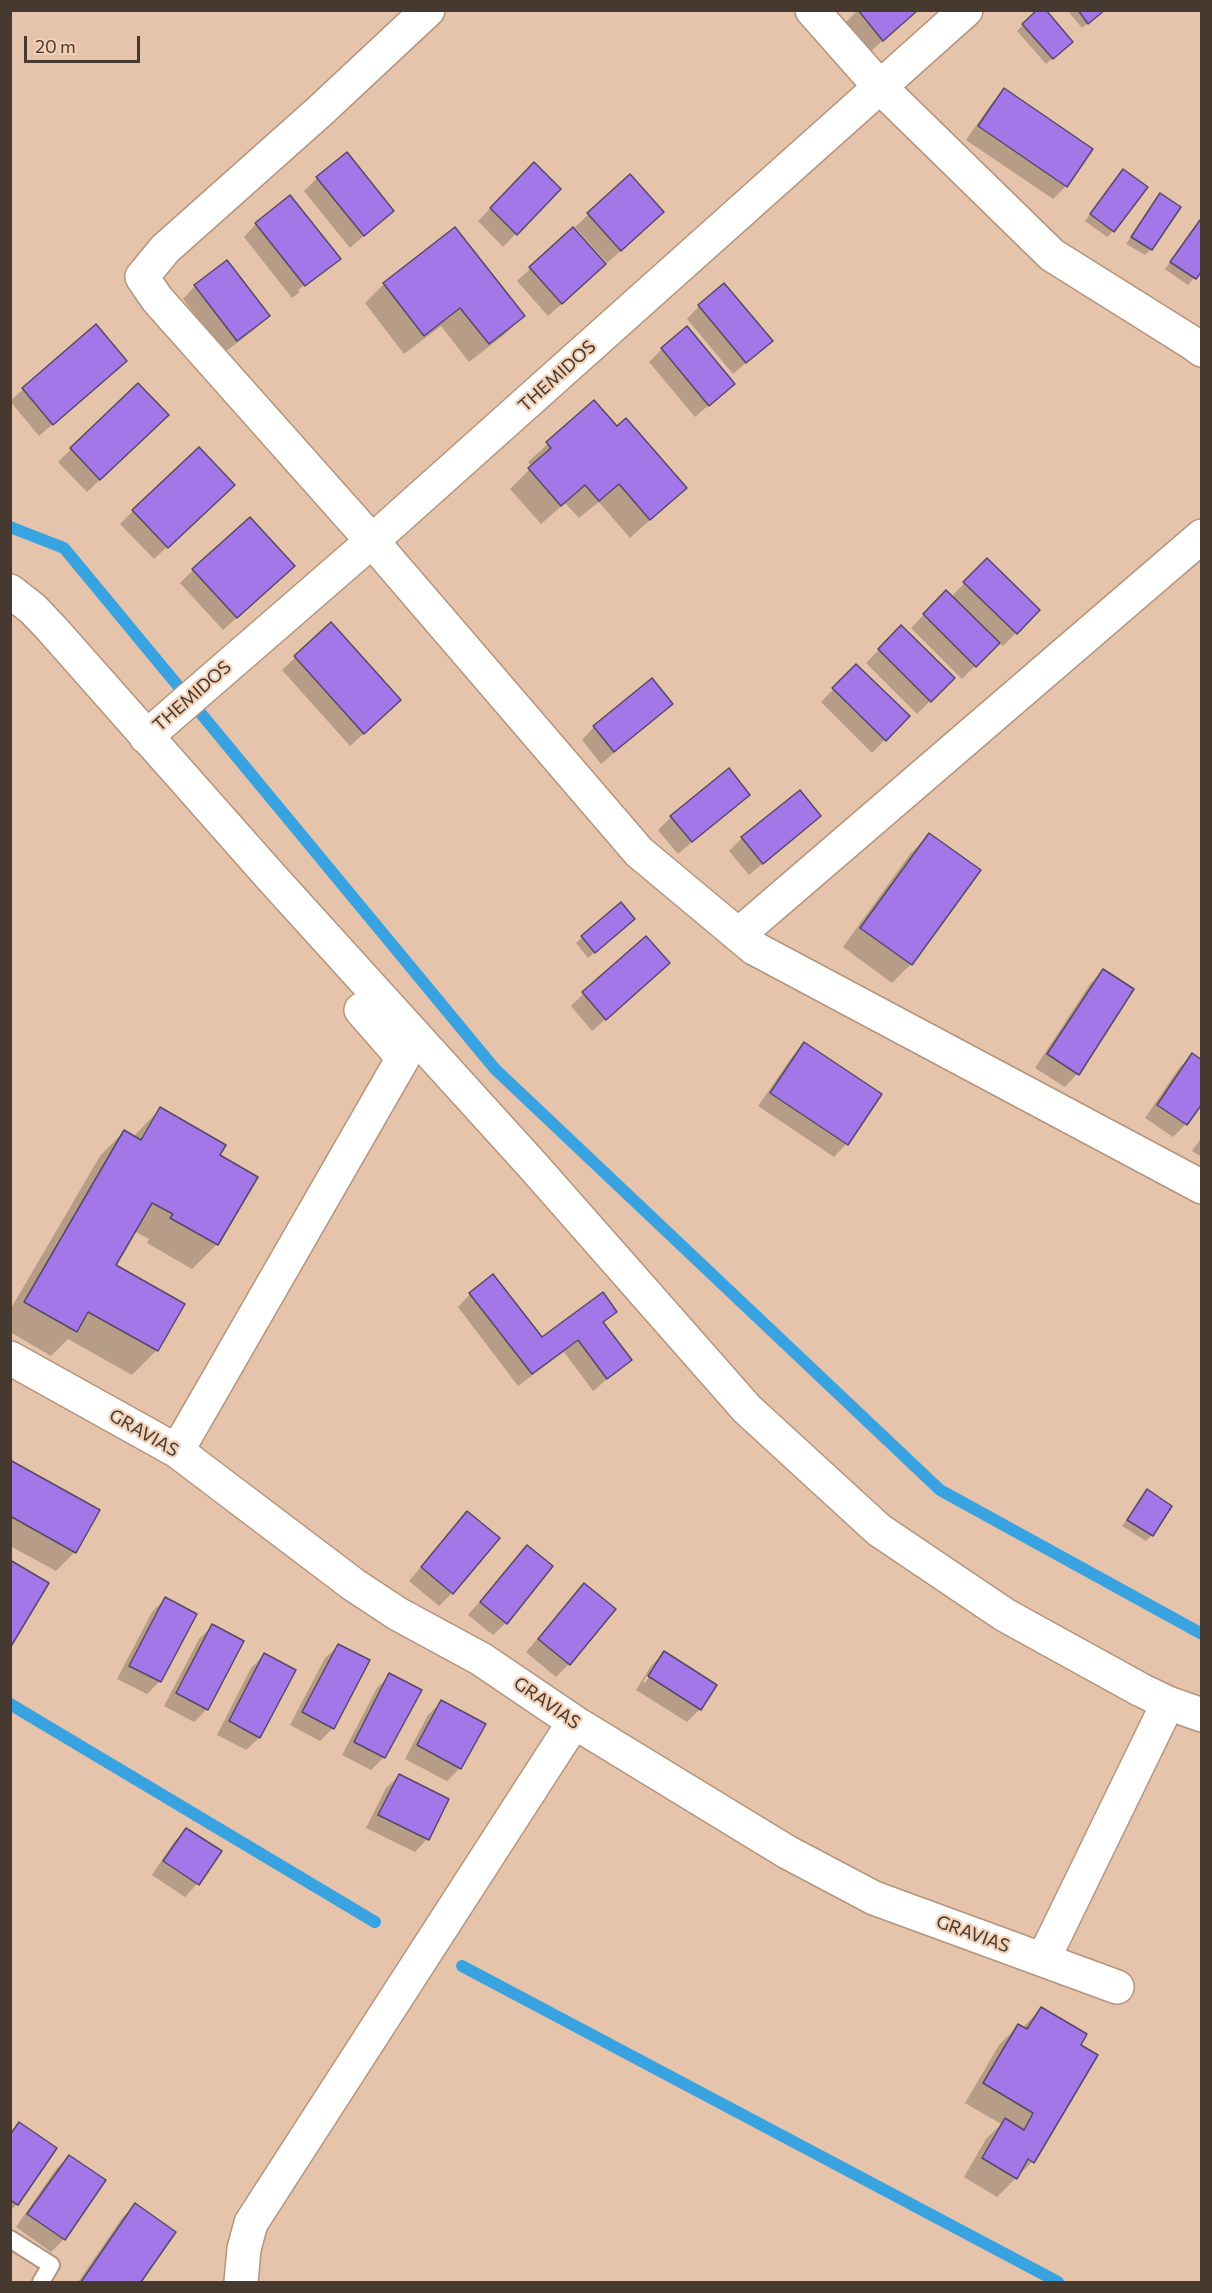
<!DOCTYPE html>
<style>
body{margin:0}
#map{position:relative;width:1212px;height:2293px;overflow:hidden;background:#e5c4ab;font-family:Commissioner,sans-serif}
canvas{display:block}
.frame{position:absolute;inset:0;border:12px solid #46392f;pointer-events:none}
.scale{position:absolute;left:24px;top:36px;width:116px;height:27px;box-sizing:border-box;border:3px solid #46392f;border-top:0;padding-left:8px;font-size:18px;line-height:21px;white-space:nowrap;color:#46392f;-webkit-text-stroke:4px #f2d1b7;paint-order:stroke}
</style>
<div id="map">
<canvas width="1212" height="2293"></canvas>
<div class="frame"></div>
<div class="scale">20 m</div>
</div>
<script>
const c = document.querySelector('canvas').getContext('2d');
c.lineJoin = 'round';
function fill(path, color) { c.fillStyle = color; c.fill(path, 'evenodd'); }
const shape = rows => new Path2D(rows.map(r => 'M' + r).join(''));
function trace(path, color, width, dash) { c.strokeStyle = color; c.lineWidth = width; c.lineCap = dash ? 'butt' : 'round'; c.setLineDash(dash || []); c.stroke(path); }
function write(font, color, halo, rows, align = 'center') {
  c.font = font + ' Commissioner,sans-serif'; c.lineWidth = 4.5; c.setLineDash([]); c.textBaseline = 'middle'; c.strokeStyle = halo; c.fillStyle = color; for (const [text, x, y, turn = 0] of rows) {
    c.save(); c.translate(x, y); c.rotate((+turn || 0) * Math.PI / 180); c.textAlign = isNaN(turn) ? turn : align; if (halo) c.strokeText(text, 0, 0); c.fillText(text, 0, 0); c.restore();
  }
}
fill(shape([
 [858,10,917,10,870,52,845,23],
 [1067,10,1103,10,1082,28],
 [1023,25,1065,48,1046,64,1017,31],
 [1004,90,1066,186,1053,199,966,140,992,103],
 [534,164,559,189,503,247,478,221],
 [630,176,649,225,607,263,575,227],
 [1117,177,1113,231,1107,237,1085,221],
 [317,178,392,211,350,248,304,191],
 [1160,195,1151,249,1145,255,1126,244],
 [1200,222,1202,268,1188,285,1165,269],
 [256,224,339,259,327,270,327,268,298,290,300,292,292,298,244,237],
 [573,229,592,277,548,316,517,281],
 [384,284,523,316,504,335,469,362,441,326,404,354,365,303],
 [195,286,268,316,255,329,224,353,183,299],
 [699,306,758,353,733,374,687,319],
 [96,326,125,361,39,436,10,401],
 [662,349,733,384,695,417,649,362],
 [594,402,617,429,685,488,630,538,599,502,579,518,565,503,541,524,510,489,532,467,528,462],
 [154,428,87,492,58,462,71,449],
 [220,498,154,559,120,524,133,511],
 [987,560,1038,610,1003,646,999,642,962,679,911,628,946,592,951,597],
 [193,570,280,579,223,630,180,583],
 [331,624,387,713,350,746,282,670],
 [901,627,953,678,917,714,866,663],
 [856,666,908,716,872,753,821,702],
 [671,704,601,764,582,740,594,727],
 [748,795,678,854,658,830,671,817],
 [819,816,749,875,729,851,742,838],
 [929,835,911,964,892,983,843,947,910,854],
 [621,904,627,925,588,958,576,943],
 [1103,971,1132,990,1077,1074,1065,1087,1035,1068,1090,984],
 [655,976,592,1031,571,1006,583,994],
 [804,1044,846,1144,834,1157,758,1106,792,1057],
 [1192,1055,1186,1124,1173,1137,1145,1118,1179,1068],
 [160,1109,218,1156,217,1244,192,1269,147,1243,149,1239,134,1231,114,1265,183,1304,157,1350,132,1375,68,1339,51,1356,10,1332,10,1310,100,1156,124,1131,133,1137],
 [1202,1137,1202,1157,1192,1151],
 [470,1294,542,1339,615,1312,603,1324,630,1360,593,1391,564,1352,518,1386,458,1307],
 [10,1462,75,1552,56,1571,10,1546],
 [1147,1491,1152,1535,1146,1541,1122,1526],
 [467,1513,452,1593,439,1606,409,1581],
 [527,1547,506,1623,493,1635,468,1615],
 [584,1585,569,1664,556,1677,526,1652],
 [165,1599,160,1681,147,1694,117,1679,152,1612],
 [212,1626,207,1709,194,1722,164,1706,199,1639],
 [338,1646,333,1728,320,1741,290,1725,325,1658],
 [664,1653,700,1709,687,1722,636,1690,651,1666],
 [653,1666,656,1666,645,1683,643,1682],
 [264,1655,294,1671,259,1738,246,1750,217,1735,251,1668],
 [390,1675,384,1757,371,1770,342,1755,377,1688],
 [441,1702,460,1768,447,1781,405,1759,428,1715],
 [399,1776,427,1839,415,1852,366,1828,386,1788],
 [186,1830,197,1884,185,1897,152,1875,174,1842],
 [1041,2009,1032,2162,997,2197,964,2177,986,2139,1001,2124,965,2103,999,2045,1018,2026,1022,2028],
 [19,2124,17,2204,10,2211,10,2133],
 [69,2157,64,2239,51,2252,16,2227,56,2169],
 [135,2205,174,2232,139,2282,78,2282,122,2218]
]), '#0003');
trace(shape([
 [10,527,64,548,495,1069,940,1490,1202,1634],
 [10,1704,375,1922],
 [462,1966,1058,2282]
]), '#39a2e1', 12);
const building = shape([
 [858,10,918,10,883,41,858,10],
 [1037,10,1046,10,1073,42,1053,59,1022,24,1037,10],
 [1078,10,1105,10,1088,24,1078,10],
 [1004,88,1093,149,1067,187,978,126,1004,88],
 [347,152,394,211,364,236,316,177,347,152],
 [534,162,561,189,517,235,490,208,534,162],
 [1123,169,1148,187,1114,232,1090,214,1123,169],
 [630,174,664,212,621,251,587,213,630,174],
 [1160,193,1181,207,1152,250,1131,237,1160,193],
 [290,195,341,259,305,286,255,223,290,195],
 [1200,220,1202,221,1202,271,1196,279,1170,262,1200,220],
 [455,227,525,316,489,344,460,308,424,336,383,283,455,227],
 [573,227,606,264,562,304,529,267,573,227],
 [227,260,270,316,237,341,194,285,227,260],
 [724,283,773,341,746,363,698,305,724,283],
 [96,324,127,361,53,425,22,388,96,324],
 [687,326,735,384,709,406,661,348,687,326],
 [138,383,169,415,100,480,70,448,138,383],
 [594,400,617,426,626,418,687,488,650,520,619,484,599,501,585,485,561,506,528,468,551,448,546,442,594,400],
 [199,447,235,485,168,548,132,510,199,447],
 [250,517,295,566,237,618,192,569,250,517],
 [987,558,1040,610,1017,634,963,582,987,558],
 [946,590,1000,643,976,667,923,614,946,590],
 [331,622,401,700,364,734,294,656,331,622],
 [901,625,955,678,931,702,878,649,901,625],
 [856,664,910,716,886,741,832,688,856,664],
 [652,678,673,704,614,752,593,726,652,678],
 [729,768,750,795,692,842,670,816,729,768],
 [800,790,821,816,763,864,741,837,800,790],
 [929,833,981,870,912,965,860,928,929,833],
 [621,902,635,919,595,953,581,936,621,902],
 [646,936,670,963,606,1020,582,992,646,936],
 [1103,969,1134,989,1079,1075,1047,1054,1103,969],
 [804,1042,882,1094,848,1145,770,1093,804,1042],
 [1192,1053,1202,1060,1202,1104,1187,1125,1157,1105,1192,1053],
 [160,1107,226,1145,220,1155,258,1177,218,1245,170,1218,173,1214,152,1203,116,1265,185,1304,158,1351,88,1312,77,1332,24,1302,124,1130,141,1140,160,1107],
 [493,1274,542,1337,603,1292,617,1312,603,1322,632,1360,607,1379,578,1340,532,1374,469,1293,493,1274],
 [10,1460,100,1510,76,1553,10,1516,10,1460],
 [1147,1489,1172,1506,1153,1536,1127,1520,1147,1489],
 [467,1511,500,1538,453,1594,421,1567,467,1511],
 [527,1545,553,1566,507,1624,480,1602,527,1545],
 [10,1560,49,1583,10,1648,10,1560],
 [584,1583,616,1609,570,1665,538,1639,584,1583],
 [165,1597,197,1614,161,1682,129,1666,165,1597],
 [212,1624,244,1641,208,1710,176,1693,212,1624],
 [338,1644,370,1660,334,1729,302,1712,338,1644],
 [664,1651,717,1685,701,1710,648,1676,664,1651],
 [264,1653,296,1670,260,1738,229,1721,264,1653],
 [389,1673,422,1690,385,1758,354,1742,389,1673],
 [441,1700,486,1724,461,1769,417,1745,441,1700],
 [399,1774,449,1799,429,1840,378,1815,399,1774],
 [186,1828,222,1851,199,1885,163,1861,186,1828],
 [1041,2007,1087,2034,1081,2045,1098,2055,1034,2163,1028,2159,1017,2179,982,2158,1005,2118,1024,2130,1033,2113,983,2083,1018,2024,1027,2029,1041,2007],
 [19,2122,57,2148,18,2205,10,2200,10,2135,19,2122],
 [69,2155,106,2180,65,2240,27,2214,69,2155],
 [135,2203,176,2232,141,2282,81,2282,135,2203]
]);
fill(building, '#a377e7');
trace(building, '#544968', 1.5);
const lane = shape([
 [10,2239,51,2265,41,2282]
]);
const street = shape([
 [428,10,320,111,165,249,142,277,157,299,372,541,639,852,754,948,1202,1187],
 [812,10,880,87,1052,255,1194,344,1202,350],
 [10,591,33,609,52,629,272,878,535,1168,747,1409,879,1530,1005,1615,1141,1690,1168,1703,1202,1715],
 [146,737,372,541,966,10],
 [738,935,1202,536],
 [10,1358,177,1451,354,1585,398,1614,481,1659,574,1722,787,1852,874,1898,1117,1987],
 [177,1451,403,1058,361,1010],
 [1043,1960,1168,1703],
 [241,2282,244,2249,251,2223,574,1722]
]);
trace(lane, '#b4947c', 20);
trace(street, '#b4947c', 36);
trace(lane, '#fff', 16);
trace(street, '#fff', 33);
write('18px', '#46392f', '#f2d1b7', [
 ["THEMIDOS",557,376,-42],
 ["THEMIDOS",192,696,-41],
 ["GRAVIAS",144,1433,30],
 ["GRAVIAS",547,1703,35],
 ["GRAVIAS",973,1934,20]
]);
</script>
